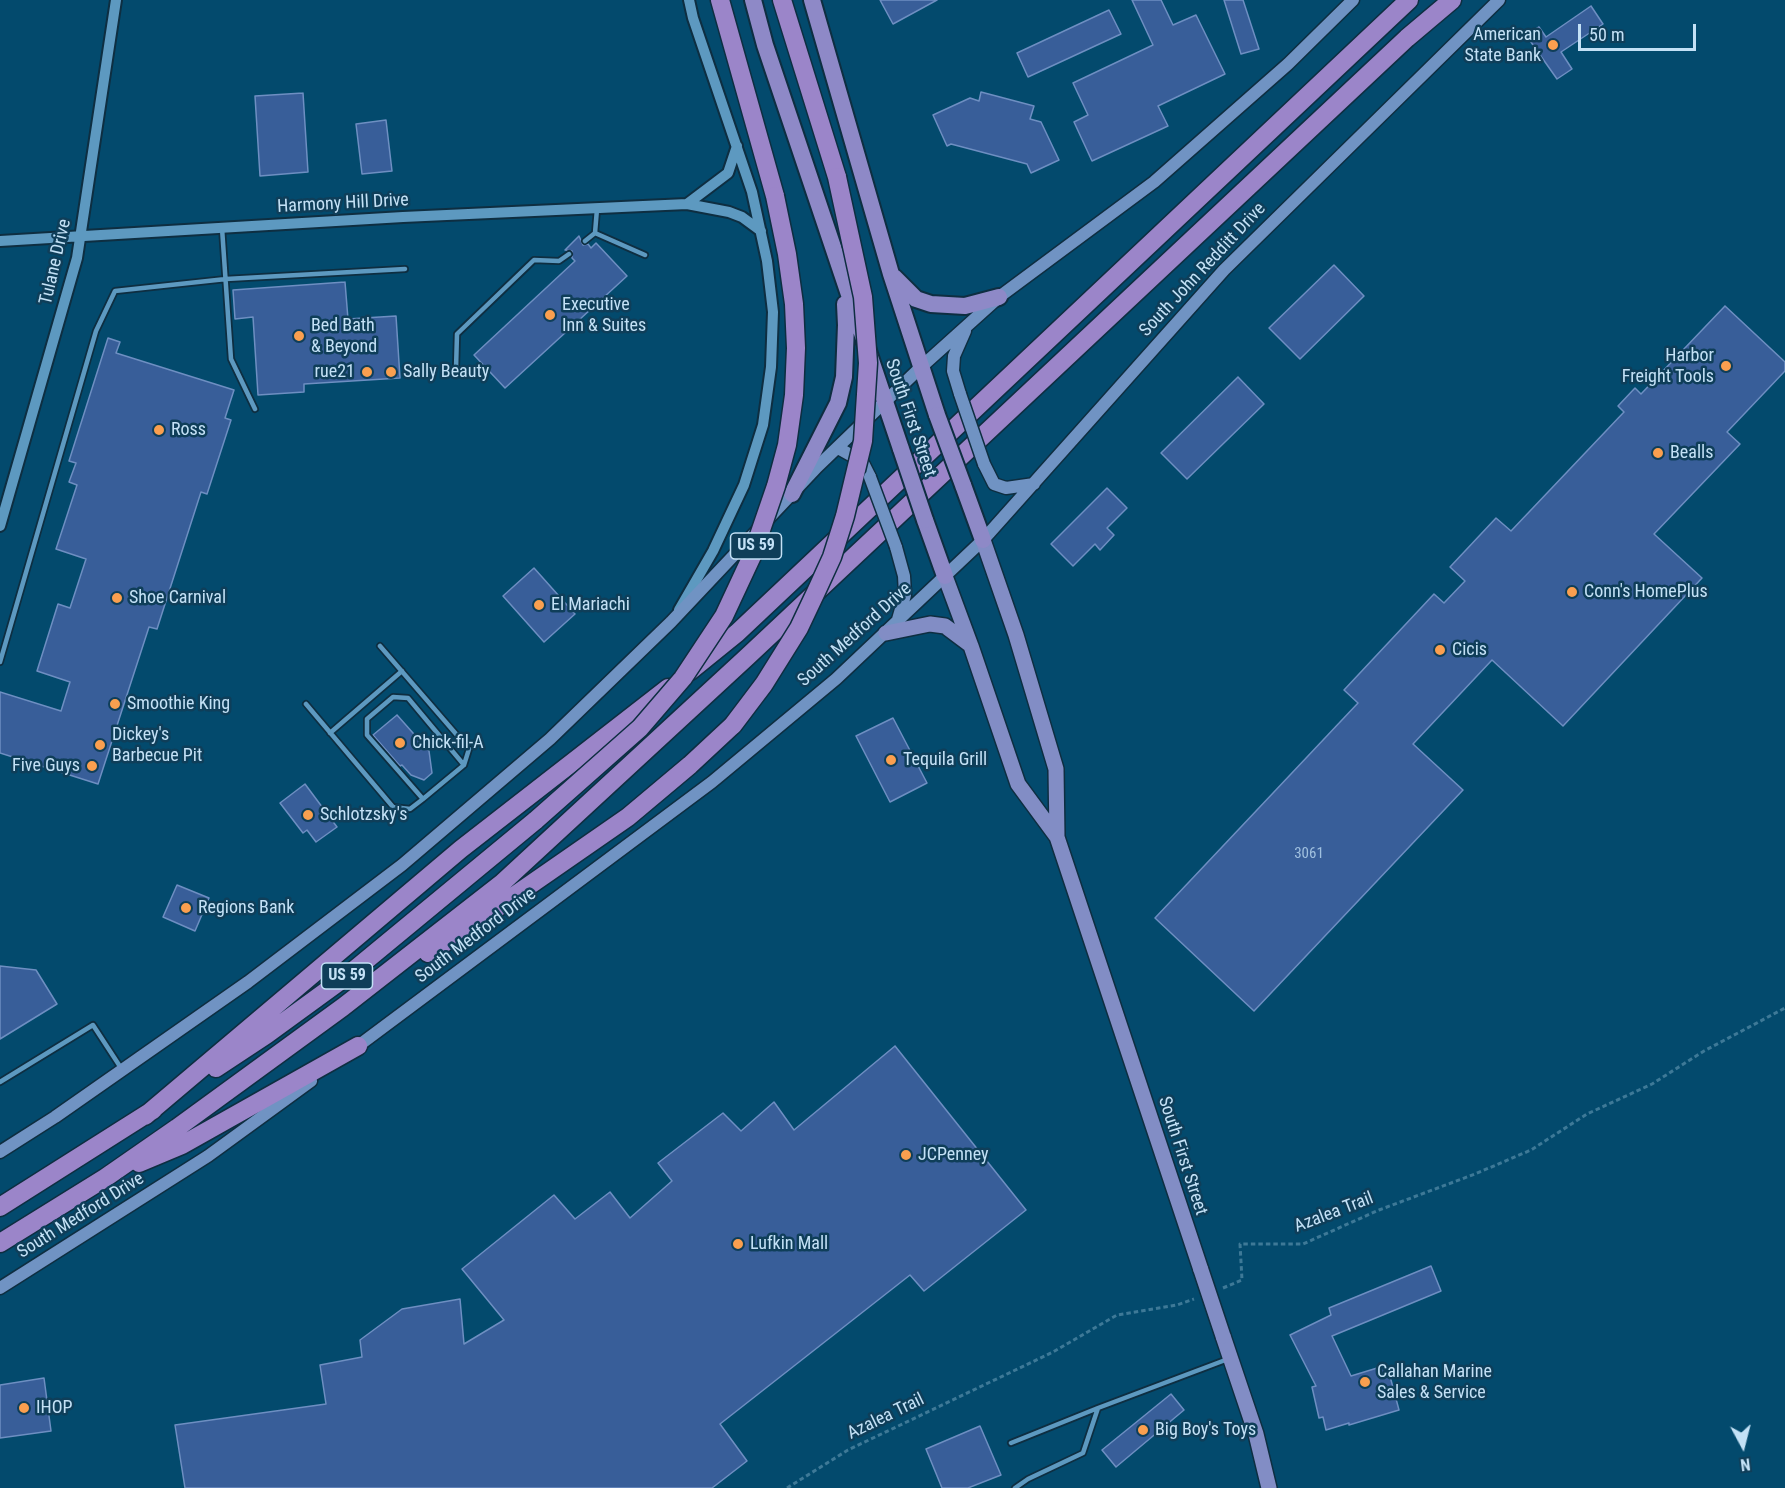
<!DOCTYPE html>
<style>
body{margin:0}
#map{position:relative;width:1785px;height:1488px;overflow:hidden;background:#034a6d;font-family:"Roboto Condensed",sans-serif}
canvas{display:block}
.north{position:absolute;left:1713px;top:1416px;width:60px;height:60px;-webkit-text-stroke:4px #0f3e59;paint-order:stroke;rotate:173deg;font-size:16px;font-weight:700;line-height:24px;text-align:center;color:#c3e1f6}
.north::after{content:'';display:block;margin:auto;width:21px;height:27px;background:#c3e1f6;clip-path:polygon(50% 0,100% 100%,50% 72%,0 100%)}
.scale{position:absolute;left:1578px;top:24px;width:118px;height:27px;box-sizing:border-box;border:3px solid #c3e1f6;border-top:0;padding-left:8px;font-size:18px;line-height:21px;white-space:nowrap;color:#c3e1f6;-webkit-text-stroke:4px #0f3e59;paint-order:stroke}
</style>
<div id="map">
<canvas width="1785" height="1488"></canvas>
<div class="north">N</div>
<div class="scale">50 m</div>
</div>
<script>
const c = document.querySelector('canvas').getContext('2d');
c.lineJoin = 'round';
function fill(path, color) { c.fillStyle = color; c.fill(path, 'evenodd'); }
const shape = rows => new Path2D(rows.map(r => 'M' + r).join(''));
function trace(path, color, width, dash) { c.strokeStyle = color; c.lineWidth = width; c.lineCap = dash ? 'butt' : 'round'; c.setLineDash(dash || []); c.stroke(path); }
function write(font, color, halo, rows, align = 'center') {
  c.font = font + ' "Roboto Condensed",sans-serif'; c.lineWidth = 5; c.setLineDash([]); c.textBaseline = 'middle'; c.strokeStyle = halo; c.fillStyle = color; for (const [text, x, y, turn = 0] of rows) {
    c.save(); c.translate(x, y); c.rotate((+turn || 0) * Math.PI / 180); c.textAlign = isNaN(turn) ? turn : align; if (halo) c.strokeText(text, 0, 0); c.fillText(text, 0, 0); c.restore();
  }
}
const building = shape([
 [880,0,937,0,893,24,880,0],
 [1132,0,1161,0,1173,25,1196,15,1225,74,1158,106,1168,126,1092,161,1074,122,1088,115,1073,83,1153,45,1132,0],
 [1224,0,1243,0,1259,49,1241,54,1224,0],
 [1591,6,1603,24,1561,52,1572,69,1557,79,1526,35,1539,27,1546,37,1591,6],
 [1109,10,1121,34,1028,77,1017,53,1109,10],
 [981,92,1034,106,1030,119,1041,122,1059,160,1031,173,1027,164,951,144,947,146,933,115,970,98,979,101,981,92],
 [303,93,308,172,260,176,255,96,303,93],
 [386,120,392,171,362,174,356,124,386,120],
 [579,236,583,245,588,244,591,248,596,243,627,276,505,388,474,355,575,261,572,258,572,251,565,250,579,236],
 [1334,265,1364,296,1300,359,1269,328,1334,265],
 [345,282,348,319,396,316,400,378,304,384,304,392,258,395,253,317,235,319,233,290,345,282],
 [1725,306,1785,362,1785,371,1727,432,1740,444,1654,534,1702,578,1563,726,1492,660,1413,744,1463,790,1254,1011,1155,918,1358,703,1344,690,1434,594,1444,603,1465,581,1450,567,1496,518,1511,531,1624,412,1618,406,1635,388,1641,394,1725,306],
 [108,338,120,342,116,353,234,390,225,418,231,420,207,494,201,492,157,629,149,627,98,784,0,753,0,692,61,711,70,682,37,671,58,604,70,608,86,559,56,549,77,485,69,482,76,463,69,461,108,338],
 [1238,377,1264,404,1187,479,1161,453,1238,377],
 [1107,488,1127,508,1107,528,1114,535,1100,550,1095,544,1073,566,1051,544,1107,488],
 [534,568,575,614,544,642,503,596,534,568],
 [397,715,429,751,432,773,424,780,411,775,402,765,400,766,373,735,397,715],
 [893,718,927,783,890,802,856,736,893,718],
 [305,784,337,827,316,842,307,830,303,833,280,803,305,784],
 [177,885,209,898,195,931,163,917,177,885],
 [0,966,36,970,57,1004,0,1039,0,966],
 [895,1046,1026,1210,924,1291,910,1275,720,1424,747,1461,712,1488,185,1488,175,1425,326,1404,320,1365,362,1357,360,1340,402,1309,460,1299,464,1344,504,1320,462,1269,554,1195,575,1219,610,1192,630,1218,672,1181,658,1163,723,1113,741,1131,774,1102,794,1130,895,1046],
 [1431,1266,1441,1291,1332,1336,1351,1376,1387,1365,1399,1410,1349,1425,1349,1423,1326,1430,1323,1417,1319,1418,1312,1387,1316,1386,1290,1335,1331,1315,1329,1308,1431,1266],
 [44,1378,51,1431,0,1438,0,1385,44,1378],
 [1171,1394,1184,1410,1116,1467,1102,1450,1171,1394],
 [980,1426,1001,1475,968,1488,942,1488,926,1449,980,1426]
]);
fill(building, '#385e99');
trace(building, '#6e8fc2', 1.5);
const service = shape([
 [597,209,595,233,645,255],
 [222,228,231,359,255,409],
 [585,241,595,233],
 [456,369,457,334,534,260,559,261,569,254],
 [380,646,469,749,464,765],
 [0,662,96,331,115,291,226,279,405,269],
 [306,704,393,807,410,809,423,799,464,765,408,698,393,697,367,719,367,735,423,799],
 [330,733,402,671],
 [0,1082,93,1025,121,1068],
 [1011,1443,1098,1408],
 [1015,1488,1028,1479,1083,1453,1098,1408,1228,1359]
]);
const tertiary = shape([
 [687,204,728,173,737,146],
 [0,241,403,217,687,204,729,212,742,217,761,231],
 [0,526,77,258,116,0],
 [679,610,713,551,744,485,763,425,771,367,773,312,767,261,752,192,693,18,689,0]
]);
const secondary = shape([
 [960,394,953,371,954,356,965,331],
 [838,448,856,458,864,465,870,477],
 [984,464,994,484,1006,488,1034,484],
 [896,547,904,576,905,595,897,623],
 [354,1049,712,782,836,679,983,540,1224,270,1499,0],
 [0,1152,55,1117,248,982,402,865,550,739,671,622,817,467,920,368,999,297,1154,182,1288,64,1353,0],
 [0,1288,208,1156,311,1081]
]);
const primary = shape([
 [983,540,1016,635,1056,769,1057,837,1201,1270],
 [945,576,971,646,1018,784,1057,837],
 [886,633,930,624,945,626,969,644],
 [1223,1336,1256,1434,1269,1488]
]);
const trunk = shape([
 [753,0,765,45,901,449],
 [812,0,891,274,937,415],
 [894,277,916,299,931,304,965,306,999,297],
 [963,485,983,540],
 [792,494,838,403,844,377,846,325,845,304],
 [925,520,945,576]
]);
const motorway = shape([
 [720,0,775,196],
 [782,0,837,177],
 [690,671,737,633,1409,0],
 [428,953,465,930,628,817,690,765,733,725],
 [216,1068,266,1035,347,976,536,820],
 [145,1116,461,849,668,688],
 [139,1163,182,1145,358,1046],
 [0,1207,153,1110],
 [0,1243,105,1178,177,1128,343,1007,502,883,747,657,1407,38,1452,0]
]);
trace(service, '#0e2e41', 8);
trace(tertiary, '#0e2e41', 14);
trace(secondary, '#0e2e41', 15);
trace(primary, '#0e2e41', 18);
trace(trunk, '#0e2e41', 20);
trace(motorway, '#0e2e41', 21);
trace(shape([
 [1223,1288,1242,1280,1240,1244,1303,1244,1379,1210,1475,1174,1531,1150,1587,1114,1652,1084,1704,1051,1785,1008],
 [787,1488,848,1450,1053,1352,1117,1315,1177,1305,1194,1299]
]), '#3e7997', 3, [4.5, 3]);
trace(service, '#5d99c0', 4.5);
trace(tertiary, '#5d99c0', 10);
trace(secondary, '#7093c3', 12);
trace(primary, '#828dc5', 15);
trace(trunk, '#8e89c7', 16);
trace(motorway, '#9b85c9', 18);
const secondaryBridge = shape([
 [960,394,984,464],
 [870,477,896,547]
]);
const primaryBridge = shape([
 [1201,1270,1223,1336]
]);
const trunkBridge = shape([
 [937,415,963,485],
 [901,449,925,520]
]);
const motorwayBridge = shape([
 [733,725,764,684,799,628,816,592,832,557,845,516,863,441,868,363,863,297,837,177],
 [536,820,640,728,683,678,724,616,752,556,776,486,787,445,794,395,796,348,794,304,787,254,775,196]
]);
trace(secondaryBridge, '#0e2e41', 15, []);
trace(primaryBridge, '#0e2e41', 18, []);
trace(trunkBridge, '#0e2e41', 20, []);
trace(motorwayBridge, '#0e2e41', 21, []);
trace(secondaryBridge, '#7093c3', 12);
trace(primaryBridge, '#828dc5', 15);
trace(trunkBridge, '#8e89c7', 16);
trace(motorwayBridge, '#9b85c9', 18);
for (const [x, y, r, color] of [
 [1553,45,6,"#fa9f4f"],
 [550,315,6,"#fa9f4f"],
 [299,336,6,"#fa9f4f"],
 [1726,366,6,"#fa9f4f"],
 [367,372,6,"#fa9f4f"],
 [391,372,6,"#fa9f4f"],
 [159,430,6,"#fa9f4f"],
 [1658,453,6,"#fa9f4f"],
 [1572,592,6,"#fa9f4f"],
 [117,598,6,"#fa9f4f"],
 [539,605,6,"#fa9f4f"],
 [1440,650,6,"#fa9f4f"],
 [115,704,6,"#fa9f4f"],
 [400,743,6,"#fa9f4f"],
 [100,745,6,"#fa9f4f"],
 [891,760,6,"#fa9f4f"],
 [92,766,6,"#fa9f4f"],
 [308,815,6,"#fa9f4f"],
 [186,908,6,"#fa9f4f"],
 [906,1155,6,"#fa9f4f"],
 [738,1244,6,"#fa9f4f"],
 [1365,1382,6,"#fa9f4f"],
 [24,1408,6,"#fa9f4f"],
 [1143,1430,6,"#fa9f4f"]
]) { const dot = new Path2D(); dot.arc(x, y, r, 0, 2 * Math.PI); c.fillStyle = color; c.fill(dot); trace(dot, '#0f3e59', 2); }
write('15px', '#a0c0df', null, [
 ["3061",1309,854]
]);
for (const [x, y, w] of [
 [756,546,51],
 [347,976,51]
]) { const box = new Path2D(); box.roundRect(x - w / 2, y - 13, w, 26, 4.5); c.fillStyle = '#0f3e59'; c.fill(box); trace(box, '#c3e1f6', 1.5); }
write('bold 16px', '#c3e1f6', null, [
 ["US 59",756,546],
 ["US 59",347,976]
]);
write('18px', '#c3e1f6', '#0f3e59', [
 ["American",1541,35,"right"],
 ["State Bank",1541,56,"right"],
 ["Executive",562,305],
 ["Inn & Suites",562,326],
 ["Bed Bath",311,326],
 ["& Beyond",311,347],
 ["Harbor",1714,356,"right"],
 ["Freight Tools",1714,377,"right"],
 ["rue21",355,372,"right"],
 ["Sally Beauty",403,372],
 ["Ross",171,430],
 ["Bealls",1670,453],
 ["Conn's HomePlus",1584,592],
 ["Shoe Carnival",129,598],
 ["El Mariachi",551,605],
 ["Cicis",1452,650],
 ["Smoothie King",127,704],
 ["Dickey's",112,735],
 ["Barbecue Pit",112,756],
 ["Chick-fil-A",412,743],
 ["Tequila Grill",903,760],
 ["Five Guys",80,766,"right"],
 ["Schlotzsky's",320,815],
 ["Regions Bank",198,908],
 ["JCPenney",918,1155],
 ["Lufkin Mall",750,1244],
 ["Callahan Marine",1377,1372],
 ["Sales & Service",1377,1393],
 ["IHOP",36,1408],
 ["Big Boy's Toys",1155,1430]
], 'left');
write('18px', '#c3e1f6', '#0f3e59', [
 ["Harmony Hill Drive",343,204,-3],
 ["Tulane Drive",56,262,-77],
 ["South John Redditt Drive",1203,270,-47],
 ["South First Street",910,418,71],
 ["South Medford Drive",855,635,-42],
 ["South Medford Drive",476,936,-37],
 ["South First Street",1182,1156,72],
 ["Azalea Trail",1334,1213,-21],
 ["South Medford Drive",81,1216,-32],
 ["Azalea Trail",886,1417,-26]
]);
</script>
